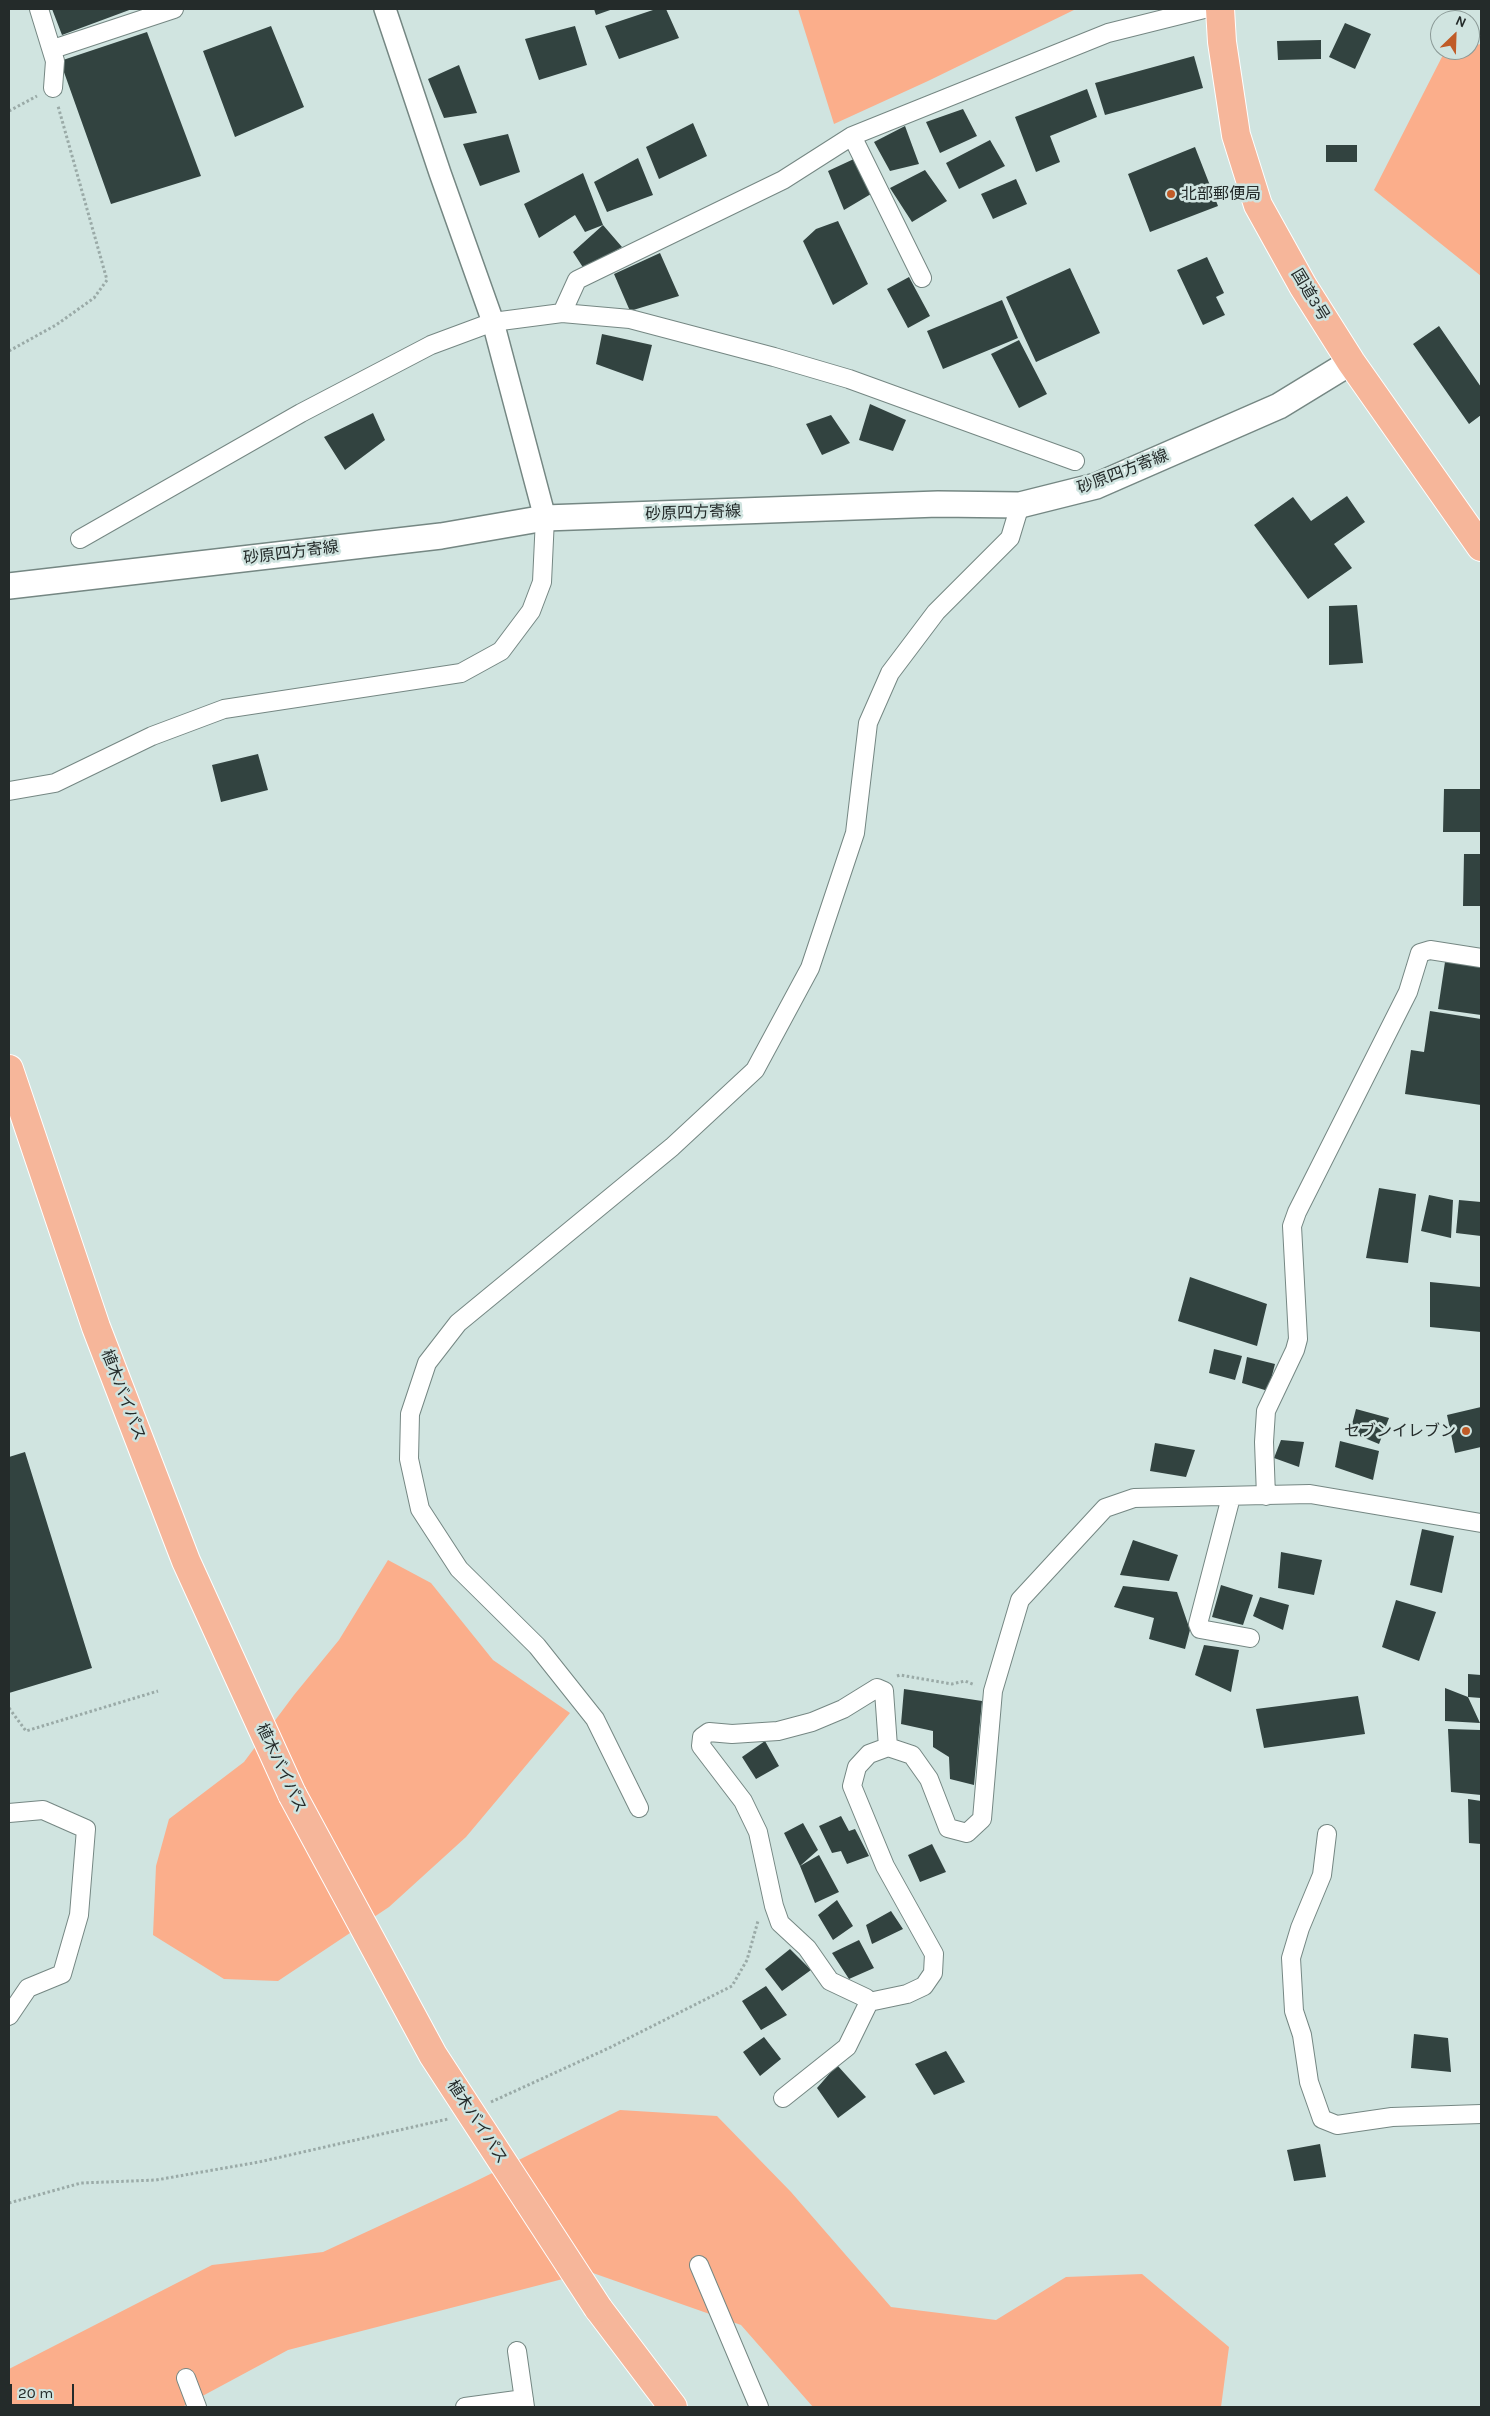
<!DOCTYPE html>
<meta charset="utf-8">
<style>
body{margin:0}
#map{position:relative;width:1490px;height:2416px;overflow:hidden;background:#d0e4e0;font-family:Karla,sans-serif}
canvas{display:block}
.frame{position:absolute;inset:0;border:10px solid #242b2a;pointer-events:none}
.north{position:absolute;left:1430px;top:10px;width:50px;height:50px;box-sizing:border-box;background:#d0e4e0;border:1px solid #8b9a97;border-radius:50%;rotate:24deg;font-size:14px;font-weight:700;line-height:20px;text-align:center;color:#242b2a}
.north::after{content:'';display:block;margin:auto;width:18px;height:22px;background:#c05b27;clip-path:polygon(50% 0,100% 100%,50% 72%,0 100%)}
.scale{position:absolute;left:10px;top:2384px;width:64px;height:22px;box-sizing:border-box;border:2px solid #242b2a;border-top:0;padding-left:6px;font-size:15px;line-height:18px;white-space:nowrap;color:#242b2a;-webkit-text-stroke:4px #d0e4e0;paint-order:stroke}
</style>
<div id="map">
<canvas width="1490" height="2416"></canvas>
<div class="frame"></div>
<div class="north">N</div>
<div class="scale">20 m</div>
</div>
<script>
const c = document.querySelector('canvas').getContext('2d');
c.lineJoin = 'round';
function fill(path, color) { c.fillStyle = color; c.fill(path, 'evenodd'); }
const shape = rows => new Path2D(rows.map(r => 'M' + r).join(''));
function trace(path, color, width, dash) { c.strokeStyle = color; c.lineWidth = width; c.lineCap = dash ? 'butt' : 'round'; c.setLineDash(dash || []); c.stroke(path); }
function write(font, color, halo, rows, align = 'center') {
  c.font = font + ' Karla,"Noto Sans JP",sans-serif'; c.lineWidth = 5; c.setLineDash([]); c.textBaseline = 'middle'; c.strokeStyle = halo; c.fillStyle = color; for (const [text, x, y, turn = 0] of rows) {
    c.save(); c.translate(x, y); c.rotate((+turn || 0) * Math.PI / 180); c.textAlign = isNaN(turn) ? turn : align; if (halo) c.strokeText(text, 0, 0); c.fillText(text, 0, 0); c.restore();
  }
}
fill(shape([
 [798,9,1076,9,928,81,834,124],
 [1481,44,1481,276,1374,190,1445,51,1470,50,1470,46],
 [388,1560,431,1583,493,1660,570,1713,466,1837,389,1907,278,1981,224,1979,153,1935,156,1866,169,1819,244,1762,294,1695,339,1640],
 [620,2110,717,2116,791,2192,891,2307,996,2320,1066,2277,1142,2274,1229,2347,1221,2407,813,2407,741,2325,590,2272,288,2350,182,2407,9,2407,9,2369,212,2265,323,2252,470,2184]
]), '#fbae8b');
fill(shape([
 [52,9,132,9,62,35],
 [594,9,613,9,596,15],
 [656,9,666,9,679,38,619,59,605,26],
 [1345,23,1371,34,1355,69,1329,57],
 [271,26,304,107,235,137,203,51],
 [575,26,587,65,539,80,525,39],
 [147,32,201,176,111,204,60,61],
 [1321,40,1321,59,1278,60,1277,41],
 [1194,56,1203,88,1105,115,1095,83],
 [459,65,477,113,444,118,428,79],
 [1087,89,1097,117,1050,136,1060,162,1036,172,1015,117],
 [963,109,977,136,940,153,926,122],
 [693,123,707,156,659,179,646,147],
 [905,126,919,164,890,171,874,142],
 [508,134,520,172,480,186,463,144],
 [990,140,1005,166,959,189,946,163],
 [1326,145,1357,145,1357,162,1326,162],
 [1195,147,1218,206,1150,232,1128,174],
 [638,158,653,195,607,212,594,182],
 [856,158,871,194,844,210,828,171],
 [925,170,947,201,912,222,890,188],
 [583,173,603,225,585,232,575,215,539,238,524,204],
 [1016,179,1027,204,993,219,981,194],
 [838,221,868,284,833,305,803,241,816,229],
 [603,225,622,247,584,269,573,252],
 [660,253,679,296,630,311,614,274],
 [1207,257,1224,293,1216,297,1225,315,1203,325,1177,270],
 [1070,268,1100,333,1036,362,1006,297],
 [909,277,930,316,908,328,887,289],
 [1002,300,1018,338,943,369,927,331],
 [1439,326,1481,387,1481,415,1469,424,1413,344],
 [602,334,652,345,643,381,596,364],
 [1019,340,1047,394,1019,408,991,354],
 [870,404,906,420,893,451,859,440],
 [373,413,385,440,345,470,324,437],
 [831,415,850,443,822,455,806,424],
 [1347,496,1365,522,1334,544,1352,568,1308,599,1254,525,1293,497,1311,521],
 [1357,605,1363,663,1329,665,1329,606],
 [258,754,268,790,221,802,212,765],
 [1444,789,1481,789,1481,832,1443,832],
 [1464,854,1481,854,1481,906,1463,906],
 [1445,962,1481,967,1481,1015,1438,1009],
 [1430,1011,1481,1019,1481,1105,1405,1094,1411,1050,1424,1052],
 [1379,1188,1416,1194,1408,1263,1366,1258],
 [1429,1195,1453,1200,1451,1238,1421,1231],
 [1459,1200,1481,1202,1481,1236,1456,1233],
 [1190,1277,1267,1304,1257,1346,1178,1321],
 [1430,1282,1481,1287,1481,1332,1430,1327],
 [1214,1349,1242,1356,1235,1380,1209,1373],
 [1247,1357,1275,1364,1268,1391,1242,1383],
 [1481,1407,1481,1447,1455,1453,1447,1415],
 [1356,1409,1389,1418,1379,1444,1350,1432],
 [1281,1440,1304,1442,1299,1467,1274,1458],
 [1340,1441,1379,1451,1373,1480,1335,1467],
 [1155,1443,1195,1450,1186,1477,1150,1471],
 [25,1452,92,1668,9,1693,9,1457],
 [1422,1529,1454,1536,1442,1593,1410,1585],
 [1133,1540,1178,1555,1169,1581,1120,1575],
 [1281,1552,1322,1560,1314,1595,1278,1588],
 [1221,1585,1253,1595,1243,1625,1212,1617],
 [1123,1586,1177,1592,1190,1630,1185,1649,1149,1639,1154,1618,1114,1607],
 [1260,1597,1289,1605,1283,1630,1253,1616],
 [1396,1600,1436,1612,1419,1661,1382,1647],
 [1204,1645,1239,1650,1231,1692,1195,1675],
 [1468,1674,1481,1675,1481,1698,1468,1697],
 [1445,1688,1468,1697,1480,1723,1445,1721],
 [904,1689,982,1701,974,1785,950,1779,949,1757,933,1747,933,1731,901,1724],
 [1358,1696,1365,1734,1264,1748,1256,1709],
 [1448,1729,1481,1730,1481,1795,1451,1792],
 [765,1741,779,1766,756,1779,742,1757],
 [1468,1799,1481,1801,1481,1844,1469,1843],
 [841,1816,849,1831,855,1829,869,1856,847,1864,841,1851,832,1853,819,1826],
 [803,1823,818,1850,800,1866,784,1833],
 [932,1844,946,1872,920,1882,908,1855],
 [819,1855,839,1892,815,1903,800,1866],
 [837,1900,853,1926,833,1940,818,1915],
 [891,1911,903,1929,872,1944,866,1925],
 [859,1940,874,1968,849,1979,832,1953],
 [790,1949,811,1970,782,1991,765,1969],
 [766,1986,787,2015,761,2030,742,2001],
 [1414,2034,1448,2038,1451,2072,1411,2068],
 [764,2037,781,2059,760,2076,743,2052],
 [946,2051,965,2082,934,2095,915,2064],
 [837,2065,866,2097,838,2118,817,2088],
 [1320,2144,1326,2177,1294,2181,1287,2150]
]), '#324340');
const minor = shape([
 [39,9,55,61,53,88],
 [53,49,174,9],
 [852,136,922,278],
 [562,313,630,319,774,357,849,379,1075,461],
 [80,539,301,413,431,345,493,322,562,313,577,280,783,180,852,136,1108,33,1204,9],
 [9,791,55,783,152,736,224,709,461,673,501,651,531,611,542,582,545,518],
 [1266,1496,1264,1442,1266,1411,1295,1350,1298,1339,1292,1226,1297,1212,1408,992,1420,953,1430,950,1481,958],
 [1231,1497,1198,1624,1200,1629,1250,1638],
 [639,1808,595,1719,537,1646,459,1569,420,1509,409,1459,410,1414,427,1363,458,1323,672,1147,755,1070,810,968,855,833,868,723,890,673,936,612,1010,538,1020,505],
 [9,1813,43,1810,86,1829,79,1915,62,1974,28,1988,9,2016],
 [1327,1834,1322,1875,1300,1928,1291,1958,1294,2011,1302,2035,1309,2082,1322,2119,1337,2125,1392,2117,1481,2114],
 [869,2002,866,1998,830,1981,807,1948,780,1923,774,1906,758,1832,743,1801,701,1746,702,1737,709,1732,732,1734,778,1731,812,1722,843,1709,877,1688,884,1691,888,1747],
 [783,2098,847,2047,869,2002,907,1994,924,1986,933,1973,934,1954,885,1866,852,1786,857,1767,869,1754,888,1747,912,1755,929,1779,948,1828,967,1833,982,1819,993,1691,1020,1600,1105,1508,1134,1498,1310,1494,1481,1523],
 [699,2265,759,2407],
 [517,2351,525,2407],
 [186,2378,197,2407],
 [465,2407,524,2399]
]);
const tertiary = shape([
 [385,9,440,173,493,322,545,518]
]);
const secondary = shape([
 [9,586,441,536,545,518,938,504,1020,505,1096,486,1279,406,1351,362]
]);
const trunk = shape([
 [1220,9,1222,42,1236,135,1258,205,1303,286,1351,362,1481,547],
 [9,1069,96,1327,186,1561,292,1794],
 [598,2308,673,2407]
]);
trace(minor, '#758783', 20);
trace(tertiary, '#758783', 24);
trace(secondary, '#758783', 28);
trace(trunk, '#fff', 30);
trace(shape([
 [9,111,37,96],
 [9,351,56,325,94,298,107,280,58,106],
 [897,1676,900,1675,952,1684,965,1681,975,1685],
 [9,1708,26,1731,158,1691],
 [491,2102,609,2048,732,1986,747,1960,758,1921],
 [9,2203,81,2183,156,2180,259,2162,448,2119]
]), '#9aaaa7', 3, [2.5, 2.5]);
trace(minor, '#fff', 18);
trace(tertiary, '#fff', 21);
trace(secondary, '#fff', 25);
trace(trunk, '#f6b69a', 28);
const trunkBridge = shape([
 [292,1794,433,2055,598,2308]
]);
trace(trunkBridge, '#fff', 30, []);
trace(trunkBridge, '#f6b69a', 28);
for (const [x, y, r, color] of [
 [1171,194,5,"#c05b27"],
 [1466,1431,5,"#c05b27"]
]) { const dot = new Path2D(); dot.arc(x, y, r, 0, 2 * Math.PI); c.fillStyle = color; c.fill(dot); trace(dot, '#d0e4e0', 2); }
write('16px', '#242b2a', '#d0e4e0', [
 ["北部郵便局",1181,194],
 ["セブンイレブン",1456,1431,"right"]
], 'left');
write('16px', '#242b2a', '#d0e4e0', [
 ["国道3号",1310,295,59],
 ["砂原四方寄線",1123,472,-21],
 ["砂原四方寄線",693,513,-2],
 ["砂原四方寄線",291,553,-7],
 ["植木バイパス",123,1395,69],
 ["植木バイパス",281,1768,65],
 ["植木バイパス",477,2122,57]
]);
</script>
